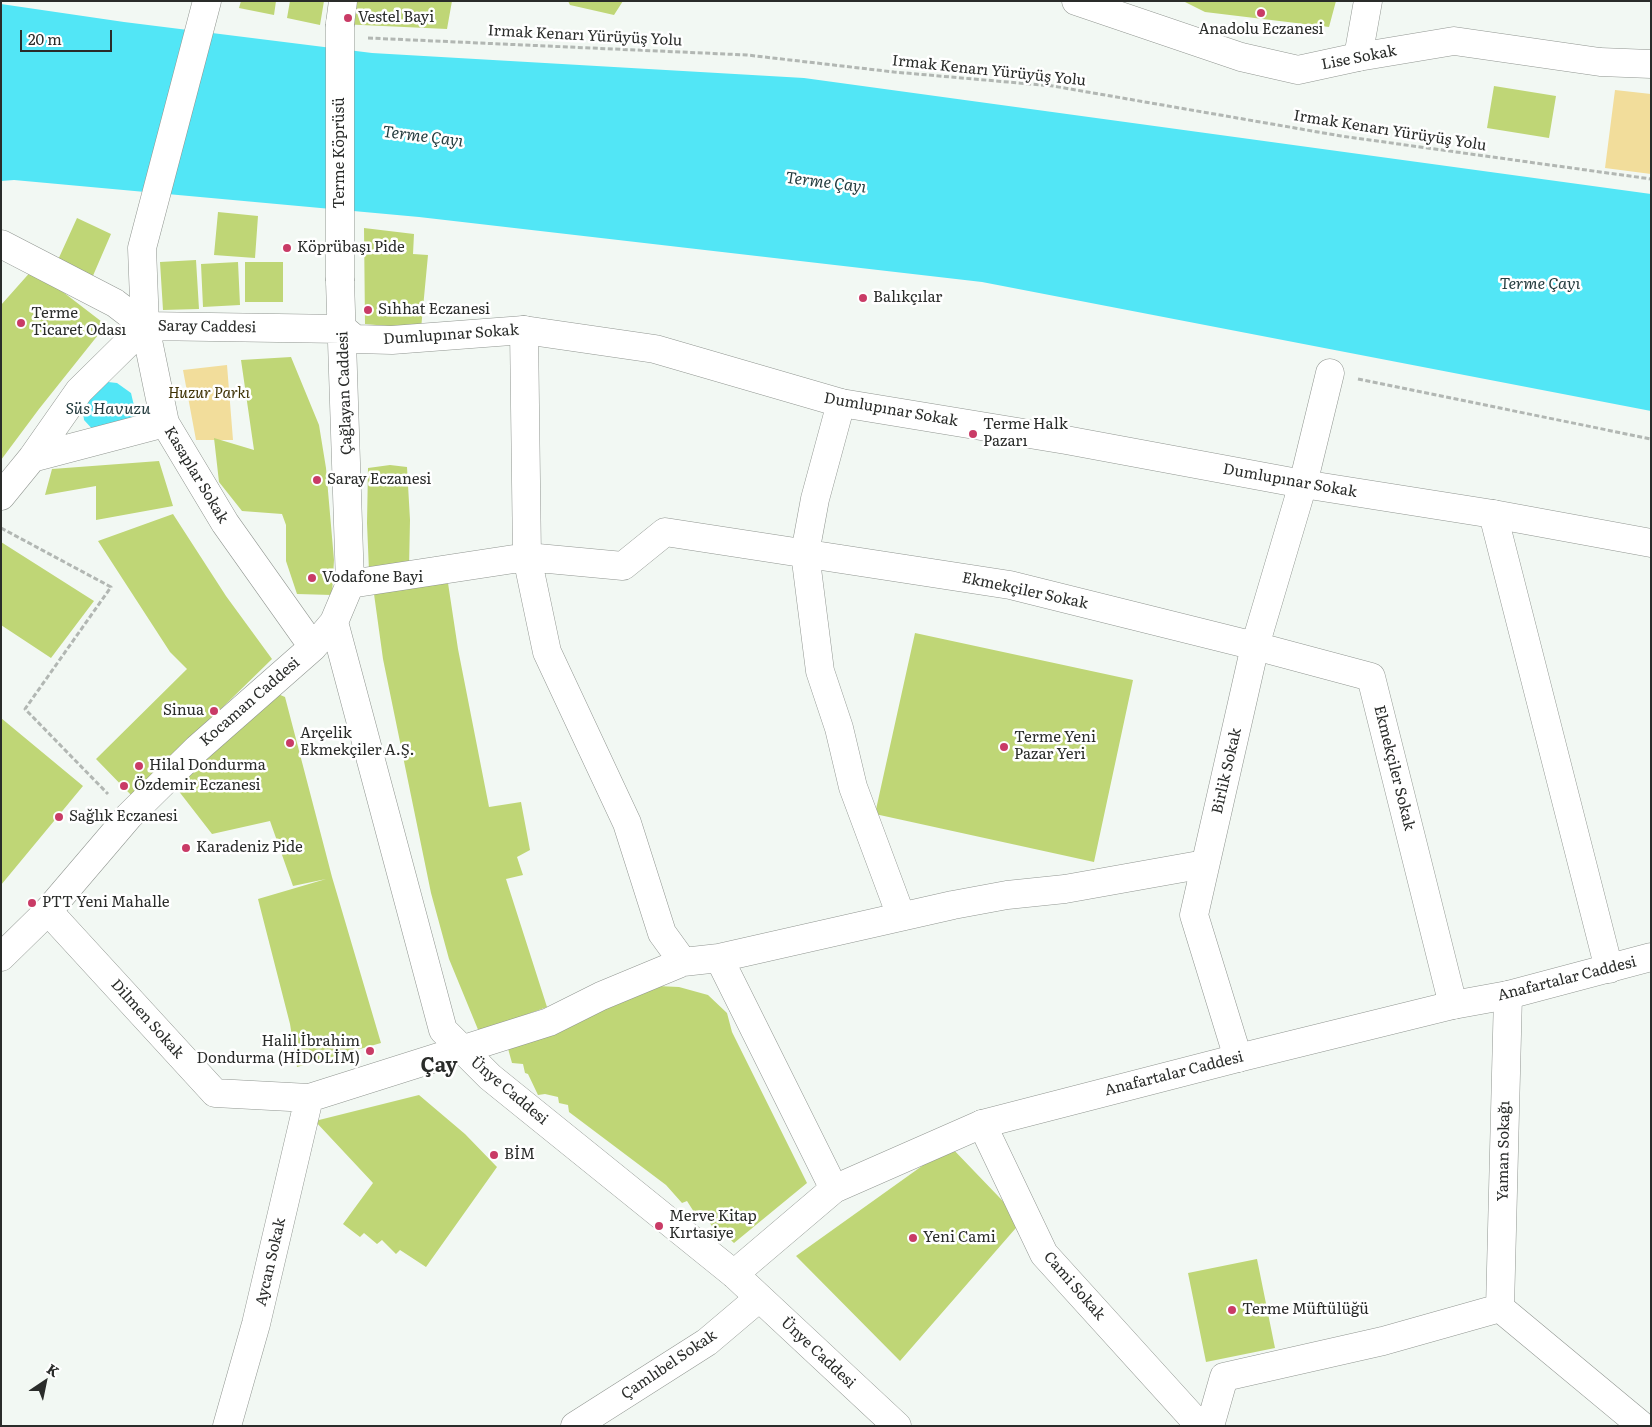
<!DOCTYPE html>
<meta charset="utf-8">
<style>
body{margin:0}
#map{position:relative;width:1652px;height:1427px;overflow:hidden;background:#f2f8f3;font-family:Literata,serif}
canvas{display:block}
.frame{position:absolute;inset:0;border:2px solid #2a2c2a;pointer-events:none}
.north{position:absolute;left:20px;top:1357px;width:50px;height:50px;-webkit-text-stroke:4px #fff;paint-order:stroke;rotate:34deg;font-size:14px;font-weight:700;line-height:20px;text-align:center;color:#2a2c2a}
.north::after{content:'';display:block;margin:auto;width:18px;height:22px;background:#2a2c2a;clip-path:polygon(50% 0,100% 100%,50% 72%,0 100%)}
.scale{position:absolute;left:20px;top:30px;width:92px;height:22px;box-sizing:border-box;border:2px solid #2a2c2a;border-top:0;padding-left:6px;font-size:15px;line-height:18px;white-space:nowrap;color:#2a2c2a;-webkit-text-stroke:4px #fff;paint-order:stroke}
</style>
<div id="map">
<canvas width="1652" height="1427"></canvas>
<div class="frame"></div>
<div class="north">K</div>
<div class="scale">20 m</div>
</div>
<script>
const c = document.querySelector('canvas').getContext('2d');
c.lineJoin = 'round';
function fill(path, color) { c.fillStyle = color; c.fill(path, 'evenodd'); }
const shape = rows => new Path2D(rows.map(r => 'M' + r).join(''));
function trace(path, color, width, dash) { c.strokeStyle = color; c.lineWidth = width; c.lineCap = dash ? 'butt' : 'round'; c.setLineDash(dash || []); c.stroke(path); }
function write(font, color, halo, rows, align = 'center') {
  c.font = font + ' Literata,serif'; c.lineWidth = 5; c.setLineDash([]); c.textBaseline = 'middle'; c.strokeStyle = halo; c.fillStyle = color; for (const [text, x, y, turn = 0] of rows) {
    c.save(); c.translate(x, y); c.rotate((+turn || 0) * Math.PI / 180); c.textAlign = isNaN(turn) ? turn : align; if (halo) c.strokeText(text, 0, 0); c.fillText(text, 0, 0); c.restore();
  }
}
fill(shape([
 [1615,90,1651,94,1651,174,1605,168],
 [227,365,233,440,196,440,183,370]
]), '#f2dd9b');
fill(shape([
 [1,4,124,22,372,53,804,78,1651,194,1651,411,982,282,419,217,14,180,1,181],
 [108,382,117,383,131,393,135,410,133,419,96,433,84,420,82,403]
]), '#52e6f6');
fill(shape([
 [241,1,276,1,274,15,239,8],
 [290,1,324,1,320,25,287,18],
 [346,1,452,1,447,29,340,24],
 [568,1,623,1,614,15,570,5],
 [1183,1,1336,1,1329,27,1205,12],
 [1494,86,1556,96,1549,138,1487,128],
 [218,212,258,216,255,258,214,255],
 [77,218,111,234,92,278,57,262],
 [364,228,414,234,413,254,428,255,421,329,365,324],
 [196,260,199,309,163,310,160,262],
 [238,262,240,305,203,307,201,264],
 [245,262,283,262,283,302,245,302],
 [33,269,106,325,39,409,1,460,1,305],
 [291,357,319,425,326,468,334,560,332,595,297,594,286,561,286,525,282,514,242,511,219,482,214,438,254,450,241,360],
 [159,461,173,506,96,520,96,486,45,495,52,469],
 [390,465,407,467,410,520,409,568,369,571,367,523,368,468],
 [173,514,226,596,272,659,132,796,96,759,187,669,170,652,98,541],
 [1,542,94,601,51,658,1,625],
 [448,583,458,649,489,807,521,802,530,850,517,857,523,875,506,879,547,1007,479,1032,449,959,431,893,383,659,374,594],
 [915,633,1133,680,1094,862,875,814],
 [278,694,285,697,332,877,381,1043,297,1067,290,1024,258,899,326,879,293,886,270,821,212,834,174,785],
 [1,718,83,786,1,885],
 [657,986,679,987,708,995,727,1013,732,1032,807,1183,734,1243,723,1233,718,1235,701,1210,694,1212,687,1201,682,1203,666,1185,569,1112,568,1105,559,1103,558,1097,545,1094,538,1095,528,1074,525,1073,523,1064,512,1063,507,1045],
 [419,1095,465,1134,497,1167,426,1267,400,1250,396,1254,382,1240,377,1244,364,1233,360,1237,343,1224,373,1183,315,1121],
 [950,1146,1022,1221,900,1361,796,1256],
 [1257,1259,1275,1348,1206,1362,1188,1273]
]), '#bfd676');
const minor = shape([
 [1358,57,1368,1],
 [524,330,527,557,547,652,627,823,662,933,683,962],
 [841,403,815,499,805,553,820,671,839,728,853,787,901,916],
 [1493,514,1609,969],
 [350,584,527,557,623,566,665,532,1010,585,1255,646,1371,677,1453,1005],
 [48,911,215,1093,309,1098,549,1022,601,996,683,962,719,958,953,905,1007,895,1065,889,1205,864],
 [719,958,834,1189],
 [1238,1058,1194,915,1255,646,1303,484,1330,373],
 [982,1124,1044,1254,1200,1426],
 [1500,1308,1508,995],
 [227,1426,256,1324,309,1098],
 [575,1426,707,1342,759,1298],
 [1210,1426,1224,1377,1383,1341,1500,1308,1642,1426]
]);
const tertiary = shape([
 [1076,1,1241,57,1298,70,1358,57,1454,41,1600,62,1651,64],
 [1,244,115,303,145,326],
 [343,329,355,339,392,340,524,330,655,349,841,403,1066,440,1303,484,1493,514,1651,543]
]);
const secondary = shape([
 [207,1,142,248,145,326,165,423,225,523,313,647],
 [340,24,343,1],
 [32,458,165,423],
 [1,496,32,458,79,391,145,326,343,329],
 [334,622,443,1030,490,1077,734,1274,897,1426],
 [1,957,48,911,129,816,197,749,313,647,334,622,350,584,340,281],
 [734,1274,834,1189,982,1124,1238,1058,1453,1005,1508,995,1651,957]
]);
trace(minor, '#919691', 29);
trace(tertiary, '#919691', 29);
trace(secondary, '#919691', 29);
trace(shape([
 [368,38,747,55,894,72,1053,86,1341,136,1651,179],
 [1358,379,1651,439],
 [1,528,111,587,25,709,108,794]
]), '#b2b7b3', 3, [5, 2.5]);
trace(minor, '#fff', 28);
trace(tertiary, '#fff', 28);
trace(secondary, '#fff', 28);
const secondaryBridge = shape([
 [340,281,340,24]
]);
trace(secondaryBridge, '#919691', 29, []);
trace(secondaryBridge, '#fff', 28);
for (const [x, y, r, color] of [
 [1261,13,5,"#c93b66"],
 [348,18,5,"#c93b66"],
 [287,248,5,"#c93b66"],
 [863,298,5,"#c93b66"],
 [368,310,5,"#c93b66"],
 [21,323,5,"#c93b66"],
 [973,434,5,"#c93b66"],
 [317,480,5,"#c93b66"],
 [312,578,5,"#c93b66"],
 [214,711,5,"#c93b66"],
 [290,743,5,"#c93b66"],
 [1004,747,5,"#c93b66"],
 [139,766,5,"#c93b66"],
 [124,786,5,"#c93b66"],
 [59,817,5,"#c93b66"],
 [186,848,5,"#c93b66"],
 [32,903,5,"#c93b66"],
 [370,1051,5,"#c93b66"],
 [494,1155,5,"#c93b66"],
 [659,1226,5,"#c93b66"],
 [913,1238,5,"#c93b66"],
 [1232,1310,5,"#c93b66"]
]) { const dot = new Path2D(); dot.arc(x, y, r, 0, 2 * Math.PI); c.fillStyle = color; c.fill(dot); trace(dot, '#fff', 2); }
write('15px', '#2a2c2a', '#fff', [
 ["Vestel Bayi",358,18],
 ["Anadolu Eczanesi",1261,30,"center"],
 ["Köprübaşı Pide",297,248],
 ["Balıkçılar",873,298],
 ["Sıhhat Eczanesi",378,310],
 ["Terme",31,314],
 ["Ticaret Odası",31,331],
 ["Terme Halk",983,425],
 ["Pazarı",983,442],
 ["Saray Eczanesi",327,480],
 ["Vodafone Bayi",322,578],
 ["Sinua",204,711,"right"],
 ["Arçelik",300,734],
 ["Ekmekçiler A.Ş.",300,751],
 ["Terme Yeni",1014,738],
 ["Pazar Yeri",1014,755],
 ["Hilal Dondurma",149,766],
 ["Özdemir Eczanesi",134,786],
 ["Sağlık Eczanesi",69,817],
 ["Karadeniz Pide",196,848],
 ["PTT Yeni Mahalle",42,903],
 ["Halil İbrahim",360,1042,"right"],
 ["Dondurma (HİDOLİM)",360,1059,"right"],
 ["BİM",504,1155],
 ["Merve Kitap",669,1217],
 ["Kırtasiye",669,1234],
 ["Yeni Cami",923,1238],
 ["Terme Müftülüğü",1242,1310]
], 'left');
write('15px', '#2a2c2a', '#fff', [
 ["Irmak Kenarı Yürüyüş Yolu",585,36,3],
 ["Lise Sokak",1359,58,-11],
 ["Irmak Kenarı Yürüyüş Yolu",989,71,6],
 ["Irmak Kenarı Yürüyüş Yolu",1390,131,9],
 ["Terme Köprüsü",340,153,-90],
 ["Saray Caddesi",207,327,1],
 ["Dumlupınar Sokak",451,335,-4],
 ["Çağlayan Caddesi",345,393,-92],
 ["Dumlupınar Sokak",891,410,10],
 ["Kasaplar Sokak",196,475,59],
 ["Dumlupınar Sokak",1290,481,10],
 ["Ekmekçiler Sokak",1025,591,12],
 ["Kocaman Caddesi",250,702,-41],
 ["Ekmekçiler Sokak",1394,768,76],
 ["Birlik Sokak",1227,771,-77],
 ["Anafartalar Caddesi",1567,979,-14],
 ["Dilmen Sokak",147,1019,48],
 ["Anafartalar Caddesi",1174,1074,-14],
 ["Ünye Caddesi",509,1091,40],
 ["Yaman Sokağı",1504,1151,-89],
 ["Aycan Sokak",271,1262,-77],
 ["Cami Sokak",1074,1286,49],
 ["Ünye Caddesi",818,1353,43],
 ["Çamlıbel Sokak",669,1365,-34]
]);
write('italic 15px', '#3e3104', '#fff', [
 ["Huzur Parkı",209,394]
]);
write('italic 16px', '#243c3f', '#fff', [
 ["Terme Çayı",423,137,7],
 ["Terme Çayı",826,183,7],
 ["Terme Çayı",1540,284],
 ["Süs Havuzu",108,409]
]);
write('bold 20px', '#2a2c2a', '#fff', [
 ["Çay",439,1066]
]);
</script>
